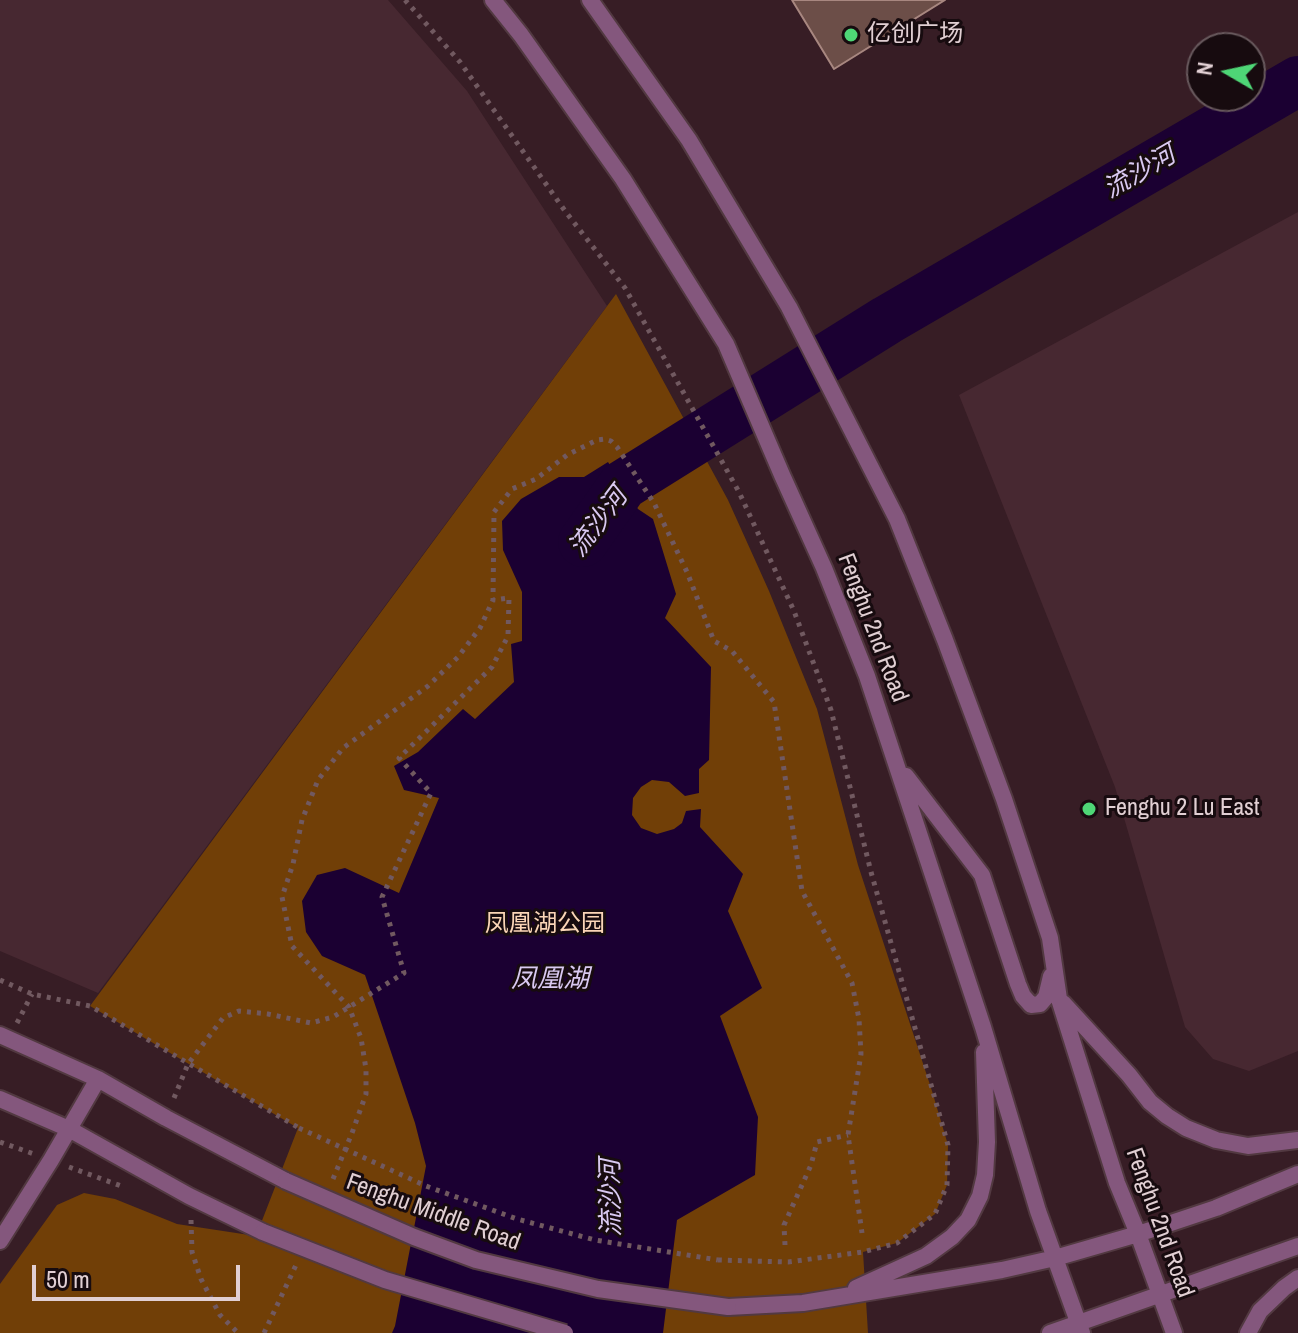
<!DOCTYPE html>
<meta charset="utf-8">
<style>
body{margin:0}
#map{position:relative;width:1298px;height:1333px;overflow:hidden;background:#371d25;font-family:"Archivo Narrow",sans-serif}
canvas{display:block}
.north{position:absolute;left:1186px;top:32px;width:80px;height:80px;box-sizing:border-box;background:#170b0f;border:2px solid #68595d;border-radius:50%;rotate:279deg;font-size:22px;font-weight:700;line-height:32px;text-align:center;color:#e1cfd3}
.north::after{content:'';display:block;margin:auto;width:28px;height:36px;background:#4ed676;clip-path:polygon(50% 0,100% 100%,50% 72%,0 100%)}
.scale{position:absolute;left:32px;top:1265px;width:208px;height:36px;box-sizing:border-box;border:4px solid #e1cfd3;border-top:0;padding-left:10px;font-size:24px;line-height:28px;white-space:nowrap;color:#e1cfd3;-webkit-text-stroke:6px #170b0f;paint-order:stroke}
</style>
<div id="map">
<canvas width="1298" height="1333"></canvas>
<div class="north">N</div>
<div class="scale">50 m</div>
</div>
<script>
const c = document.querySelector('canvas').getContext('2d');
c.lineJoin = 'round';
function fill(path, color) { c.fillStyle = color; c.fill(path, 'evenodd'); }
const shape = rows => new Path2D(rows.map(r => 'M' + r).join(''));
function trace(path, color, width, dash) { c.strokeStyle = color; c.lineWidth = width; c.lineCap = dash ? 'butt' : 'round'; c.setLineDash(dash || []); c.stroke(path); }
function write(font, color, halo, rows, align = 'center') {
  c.font = font + ' "Archivo Narrow","Noto Sans SC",sans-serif'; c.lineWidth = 6; c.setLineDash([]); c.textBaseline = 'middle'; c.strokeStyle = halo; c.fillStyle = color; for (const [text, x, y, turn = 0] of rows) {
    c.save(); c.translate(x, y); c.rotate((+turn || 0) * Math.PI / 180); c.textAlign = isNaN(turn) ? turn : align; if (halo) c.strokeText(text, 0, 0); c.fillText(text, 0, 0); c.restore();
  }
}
fill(shape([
 [0,0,388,0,467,91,607,306,98,993,0,951],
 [1298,212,1298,1051,1249,1071,1213,1059,1185,1027,1115,787,959,395]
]), '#472831');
fill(shape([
 [616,294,728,500,769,591,817,709,858,865,932,1091,948,1145,947,1185,935,1214,897,1243,863,1252,868,1333,0,1333,0,1284,57,1205,84,1193,115,1199,177,1224,256,1236,298,1128,90,1006]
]), '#713f07');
fill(shape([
 [608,462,638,509,653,519,676,594,665,618,711,667,709,760,699,769,699,793,685,796,669,782,652,780,641,787,633,798,632,815,641,828,657,834,674,829,682,823,686,811,701,809,700,827,743,874,728,911,762,988,720,1016,758,1117,755,1175,677,1220,663,1333,392,1333,395,1326,426,1166,415,1123,365,975,322,956,306,932,302,901,317,875,345,868,399,893,439,798,404,790,394,766,418,752,463,709,475,719,514,682,511,644,522,641,522,592,503,550,502,521,521,499,559,477,584,477]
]), '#1b0032');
trace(shape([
 [583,542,623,485,887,320,1298,81]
]), '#1b0032', 50);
const building = shape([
 [792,0,945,0,834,69,792,0]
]);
fill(building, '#6c4e48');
trace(building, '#a88780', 2);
const tertiary = shape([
 [493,0,521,35,623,179,726,344,782,475,824,568,867,676,983,1027,1038,1211,1082,1333],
 [590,0,689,140,789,307,897,519,945,640,1004,799,1050,938,1059,999,1117,1183,1138,1234,1174,1333],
 [906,776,982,875,1018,984,1023,996,1031,1005,1040,1004,1046,997,1051,976],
 [1063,1003,1129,1075,1150,1102,1167,1116,1186,1128,1216,1140,1248,1146,1298,1140],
 [0,1035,98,1079,166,1118,286,1181],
 [0,1099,69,1129,189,1196,263,1232],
 [0,1241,51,1160,98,1079],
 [856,1288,926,1256,952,1237,968,1220,980,1196,985,1175,987,1142,984,1052],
 [728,1307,803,1303,1002,1270,1055,1258,1138,1234,1216,1208,1298,1174],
 [1050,1333,1298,1246],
 [1248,1333,1260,1311,1284,1288,1298,1278]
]);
trace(tertiary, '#523941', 20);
trace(shape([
 [405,0,460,62,565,211,625,288,739,492,794,611,831,710,871,872,948,1145,947,1185,935,1214,897,1243,863,1252,788,1262,718,1260],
 [0,980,32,994,90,1006,299,1128],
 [17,1023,32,994],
 [174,1098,188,1064,223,1018,239,1011,268,1014,311,1023,333,1017,404,973,382,897,431,793,399,758,492,667,508,636,509,598,493,600],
 [0,1142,34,1154],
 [69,1167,124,1187],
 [333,1179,352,1133,366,1094,366,1069,361,1038,349,1007,292,946,282,897,293,864,302,820,318,780,343,748,428,686,458,657,480,628,493,600,494,512,512,489,536,479,567,455,597,440,605,439,611,441,617,447,654,503,687,572,714,641,732,651,774,702,802,891,852,983,859,1019,861,1054,848,1135,862,1233],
 [191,1220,192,1252,201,1279,220,1315,238,1333],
 [785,1245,784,1225,811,1165,817,1142,848,1135],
 [264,1333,296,1265]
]), '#715960', 5, [4, 6]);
trace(tertiary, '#84577d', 16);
const tertiaryBridge = shape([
 [286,1181,414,1237,476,1260,598,1289,728,1307],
 [263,1232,385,1280,565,1333]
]);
trace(tertiaryBridge, '#523941', 20, []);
trace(shape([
 [299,1128,426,1186,517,1219,595,1240,718,1260]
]), '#715960', 5, [4, 6]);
trace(tertiaryBridge, '#84577d', 16);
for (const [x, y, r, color] of [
 [851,35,8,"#4ed676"],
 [1089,809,8,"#4ed676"]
]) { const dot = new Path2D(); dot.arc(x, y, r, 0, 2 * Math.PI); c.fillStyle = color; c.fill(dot); trace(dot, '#170b0f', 3); }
write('24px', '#e1cfd3', '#170b0f', [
 ["亿创广场",867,35],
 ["Fenghu 2 Lu East",1105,809]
], 'left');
write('24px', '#e1cfd3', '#170b0f', [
 ["Fenghu 2nd Road",872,628,69],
 ["Fenghu Middle Road",433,1213,20],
 ["Fenghu 2nd Road",1159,1223,70]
]);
write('24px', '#fad5b7', '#170b0f', [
 ["凤凰湖公园",545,925]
]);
write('italic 26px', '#d9c9f1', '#170b0f', [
 ["流沙河",1140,173,-30],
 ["流沙河",599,523,-53],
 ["凤凰湖",550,980],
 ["流沙河",612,1198,-91]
]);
</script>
